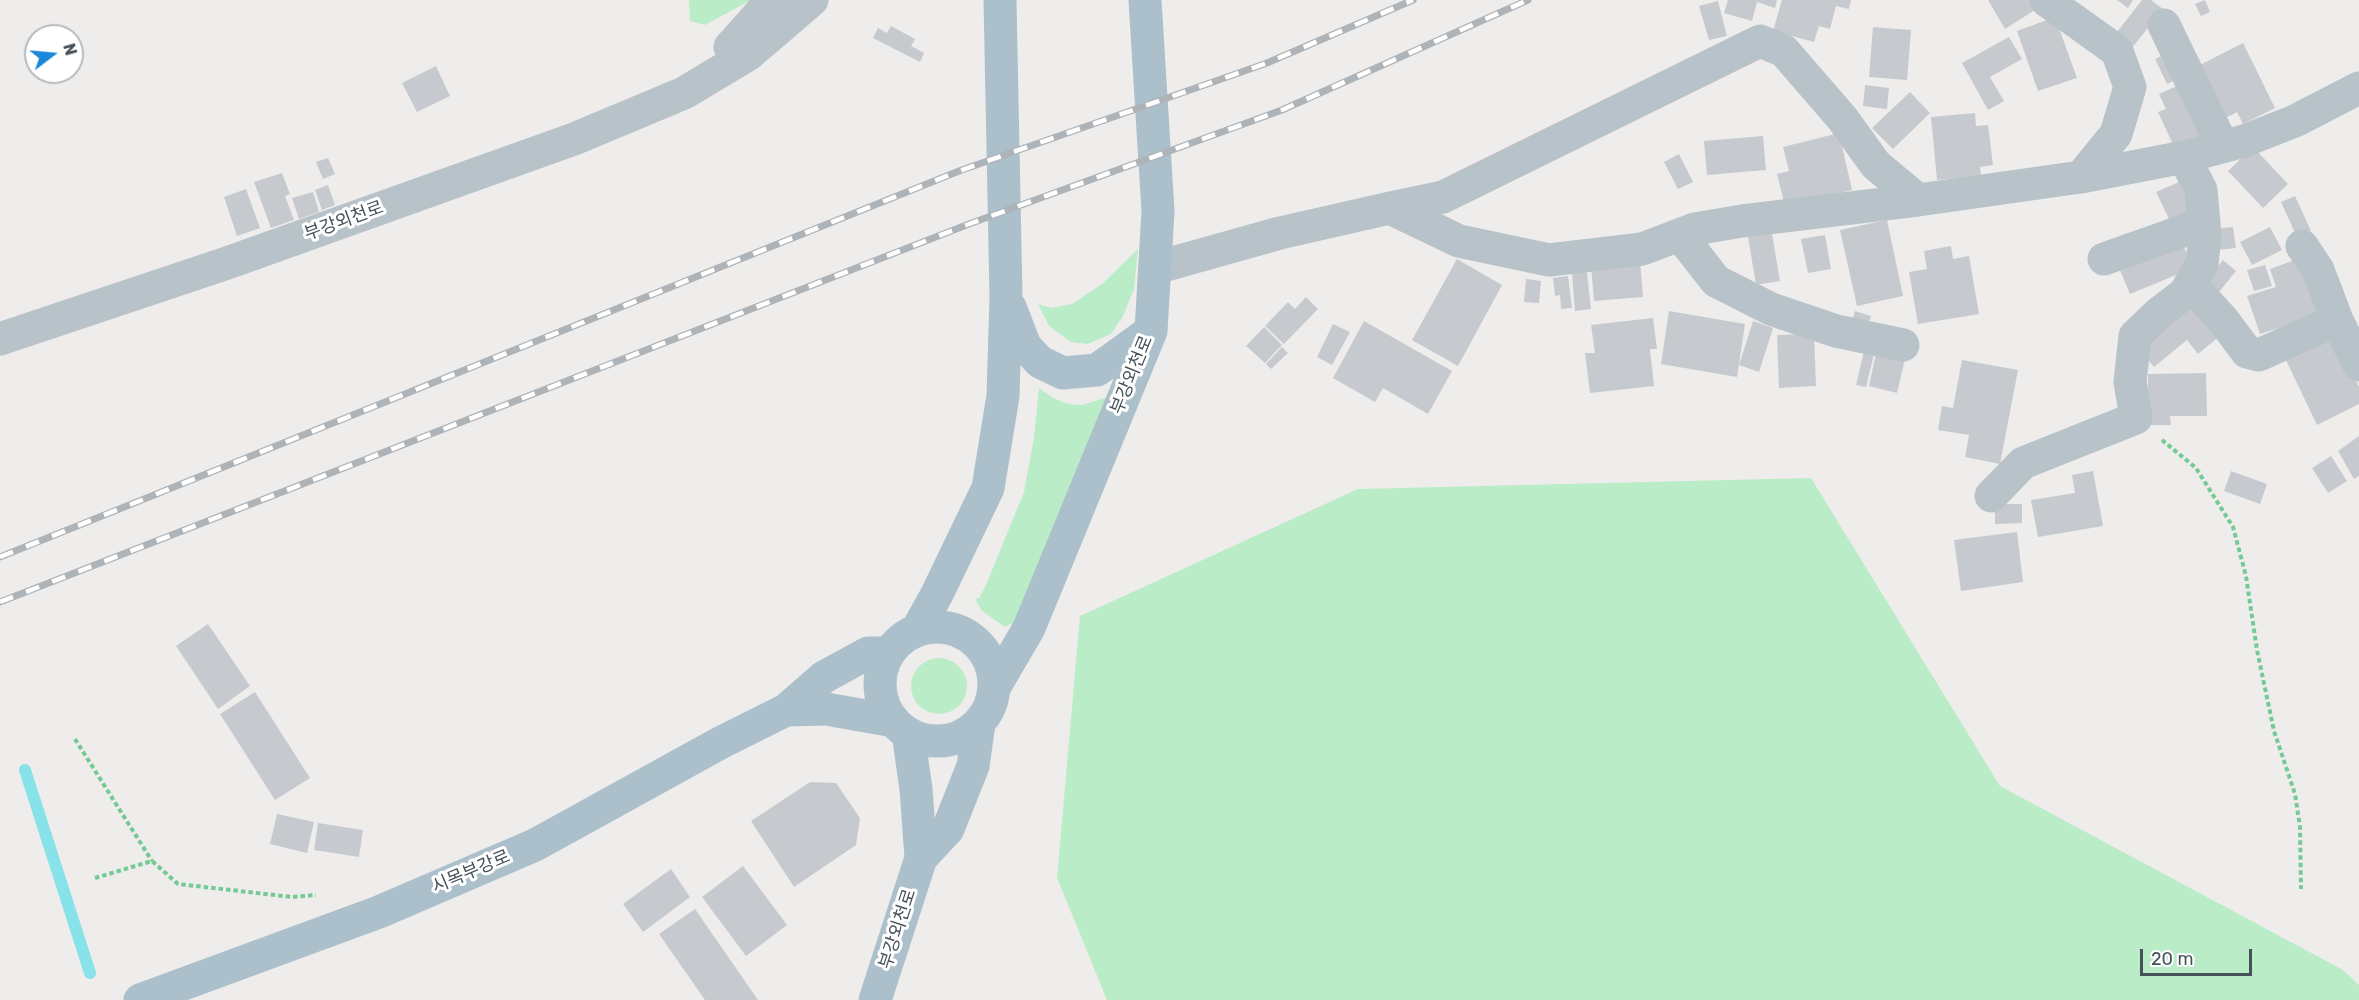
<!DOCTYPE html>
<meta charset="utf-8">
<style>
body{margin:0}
#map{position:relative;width:2359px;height:1000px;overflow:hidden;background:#efecec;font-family:Rubik,sans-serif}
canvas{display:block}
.north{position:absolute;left:24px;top:24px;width:60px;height:60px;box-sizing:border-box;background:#fff;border:2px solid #b5babd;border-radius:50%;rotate:74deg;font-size:16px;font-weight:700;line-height:24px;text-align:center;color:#455259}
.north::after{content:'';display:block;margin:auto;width:21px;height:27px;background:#1c88d8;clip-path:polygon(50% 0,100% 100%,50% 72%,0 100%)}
.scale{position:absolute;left:2140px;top:949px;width:112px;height:27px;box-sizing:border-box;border:3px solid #455259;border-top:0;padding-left:8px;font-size:18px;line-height:21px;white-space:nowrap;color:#455259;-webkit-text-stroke:4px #fff;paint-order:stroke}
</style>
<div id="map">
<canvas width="2359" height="1000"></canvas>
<div class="north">N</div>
<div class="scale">20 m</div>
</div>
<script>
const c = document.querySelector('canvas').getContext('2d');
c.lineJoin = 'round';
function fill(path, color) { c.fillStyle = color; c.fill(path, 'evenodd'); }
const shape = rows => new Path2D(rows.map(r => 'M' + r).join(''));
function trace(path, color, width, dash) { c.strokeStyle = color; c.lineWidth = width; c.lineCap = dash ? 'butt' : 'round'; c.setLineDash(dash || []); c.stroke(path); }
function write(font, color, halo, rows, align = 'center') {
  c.font = font + ' Rubik,"Noto Sans KR",sans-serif'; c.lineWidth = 6; c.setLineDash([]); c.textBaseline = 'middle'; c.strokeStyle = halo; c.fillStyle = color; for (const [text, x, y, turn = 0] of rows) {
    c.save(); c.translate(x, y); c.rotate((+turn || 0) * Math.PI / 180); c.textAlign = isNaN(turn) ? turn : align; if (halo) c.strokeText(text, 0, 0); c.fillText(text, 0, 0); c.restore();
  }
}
fill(shape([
 [689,0,751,0,705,25,690,21],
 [1138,249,1134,289,1123,316,1111,334,1088,344,1071,342,1049,326,1038,304,1051,308,1072,304,1102,284],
 [1039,388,1053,398,1068,404,1082,405,1108,397,1017,621,1005,627,982,611,975,599,979,598,986,585,1024,492,1034,438],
 [1811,478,2000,786,2343,970,2359,985,2359,1000,1107,1000,1057,878,1080,616,1358,489],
 '911 686a28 28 0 1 1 56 0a28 28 0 1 1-56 0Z'
]), '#baedc7');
trace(shape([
 [25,770,90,973]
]), '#88e2e9', 12);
fill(shape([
 [1728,0,1777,0,1775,8,1757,2,1752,21,1724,13],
 [1782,0,1851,0,1849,9,1836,6,1830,29,1819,26,1814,42,1773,31],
 [1988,0,2033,0,2038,8,2005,29],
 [2117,0,2133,0,2128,8],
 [2142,0,2151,0,2163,9,2131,49,2114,36],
 [2205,0,2210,12,2201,16,2195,4],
 [1718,1,1727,36,1709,40,1699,6],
 [2055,17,2077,78,2038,91,2017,31],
 [891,26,915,39,911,46,924,53,920,62,873,38,878,28,887,33],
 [1873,27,1911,30,1907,80,1869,77],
 [2009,37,2022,59,1990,77,2004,101,1988,110,1962,63],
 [2243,43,2275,108,2243,124,2237,112,2220,121,2194,68],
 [2174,50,2186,75,2167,84,2155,59],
 [436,66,450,96,417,112,402,83],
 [2188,81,2212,134,2176,151,2158,112,2166,109,2159,94],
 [1865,85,1889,88,1887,109,1863,106],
 [1910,92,1930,113,1893,149,1872,128],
 [1975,113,1976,126,1988,125,1993,165,1980,167,1981,176,1937,180,1931,117],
 [1839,133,1852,190,1785,206,1777,174,1789,171,1783,147],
 [1763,136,1766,170,1707,175,1704,141],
 [2253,147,2288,184,2263,208,2228,171],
 [1679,154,1693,182,1678,189,1664,162],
 [328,158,335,174,323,179,316,162],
 [282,173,290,194,285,196,294,220,271,228,254,182],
 [2179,182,2197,220,2175,231,2156,192],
 [328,185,335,205,322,210,315,190],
 [246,189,260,228,237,236,224,197],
 [313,192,319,212,299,219,292,198],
 [2295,196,2311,231,2297,237,2281,202],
 [1887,220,1903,296,1857,306,1840,230],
 [2233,227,2236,248,2217,250,2214,229],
 [2270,227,2282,250,2252,265,2240,242],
 [1772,234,1780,281,1756,285,1748,237],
 [1825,235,1831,269,1808,273,1801,239],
 [2179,235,2193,268,2130,294,2116,261],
 [1951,246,1953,259,1969,256,1979,314,1918,324,1909,272,1927,269,1924,251],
 [2300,258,2319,315,2260,334,2247,296,2276,287,2270,269],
 [1457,259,1502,285,1458,366,1412,340],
 [1640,260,1643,297,1594,301,1591,265],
 [2223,260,2236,271,2219,292,2206,281],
 [2265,265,2272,286,2254,291,2247,270],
 [1587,272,1591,309,1575,311,1572,273],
 [1568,276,1572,308,1561,309,1560,295,1555,296,1553,278],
 [1526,279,1541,281,1539,303,1524,302],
 [1306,297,1318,309,1284,344,1265,326,1288,302,1295,309],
 [2193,301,2221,335,2198,354,2187,340,2154,367,2137,346],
 [1669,311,1745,324,1737,377,1661,364],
 [1855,311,1871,316,1865,333,1850,328],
 [1653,318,1657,349,1650,349,1654,386,1590,393,1585,353,1595,353,1591,325],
 [1364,321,1452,371,1428,414,1383,388,1375,402,1333,378],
 [1753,321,1773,328,1759,372,1739,365],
 [1333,324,1350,332,1332,365,1317,357],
 [1264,327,1282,345,1265,363,1246,346],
 [2332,332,2359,387,2359,404,2317,425,2284,356],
 [1814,334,1816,386,1779,388,1777,335],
 [1282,347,1288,353,1271,369,1266,364],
 [1865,347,1875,350,1866,387,1856,385],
 [1877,348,1906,355,1897,393,1869,386],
 [1962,360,2018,370,2000,464,1965,457,1969,435,1938,430,1942,406,1953,408],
 [2206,373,2207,416,2170,416,2171,425,2148,425,2148,374],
 [2359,436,2359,476,2354,479,2338,451],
 [2331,456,2347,481,2328,493,2312,468],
 [2093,471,2103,526,2038,537,2031,500,2075,493,2072,475],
 [2231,471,2267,484,2260,504,2224,491],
 [1995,504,2022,504,2022,523,1995,524],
 [2017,532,2023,582,1961,591,1954,540],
 [208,624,250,686,218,709,176,646],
 [255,692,310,778,275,800,220,714],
 [810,782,836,783,860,818,856,845,794,887,751,821],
 [277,814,314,822,307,853,270,844],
 [318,823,363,830,359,857,314,850],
 [743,866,787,925,746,956,702,897],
 [671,869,690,897,643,932,623,904],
 [695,909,758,1000,705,1000,659,934]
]), '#c6cacf');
trace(shape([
 [2162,440,2196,468,2233,527,2246,576,2257,650,2274,731,2295,794,2300,827,2301,889],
 [75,739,152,861],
 [95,878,152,861,178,884,292,897,316,895]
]), '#73ca93', 4, [4.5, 3]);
trace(shape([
 [2164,25,2223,147],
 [730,47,772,0],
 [2184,157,2244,141,2295,121,2359,88],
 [1918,200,2081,177,2116,134,2130,87,2117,51,2046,0],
 [1680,235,1716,281,1771,309,1836,331,1903,345],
 [2104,259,2183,231,2204,221],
 [1155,268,1280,233,1390,208,1443,197,1760,41,1784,51,1842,118,1876,165,1918,200,1742,221,1695,229,1642,249,1549,260,1459,241,1390,208],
 [2190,284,2223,320,2247,352,2259,355,2337,320,2318,270,2302,246],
 [2337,320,2359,365],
 [0,339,230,262,574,139,684,93,749,54,812,0],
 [1991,496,2023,463,2136,418,2130,382,2135,336,2159,313,2185,293,2202,264,2205,235,2201,190,2184,157,2081,177]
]), '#b7c3c9', 33);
trace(shape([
 [1010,307,1025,346,1040,362,1063,373,1097,370,1151,331],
 '880 684a57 57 0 1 1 114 0a57 57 0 1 1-114 0Z',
 [917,630,937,594,988,488,1003,396,1006,297,1000,0],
 [994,688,1029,628,1151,331,1158,211,1145,0],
 [786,710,826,709,894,721],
 [921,858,948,829,973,766,979,723],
 [140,1000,379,912,535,845,720,743,786,710,824,677,868,653,889,653],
 [875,1000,921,858,916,789,908,733]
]), '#acc0cb', 33);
const rail = shape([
 [0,557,959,171,1267,63,1413,0],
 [0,602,969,224,1282,110,1528,0]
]);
trace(rail, '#aeb3b7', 7);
trace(rail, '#fff', 4.5, [14]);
write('18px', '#455259', '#fff', [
 ["부강외천로",344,221,-20],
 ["부강외천로",1132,375,-68],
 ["시목부강로",471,872,-23],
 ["부강외천로",898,929,-72]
]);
</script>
